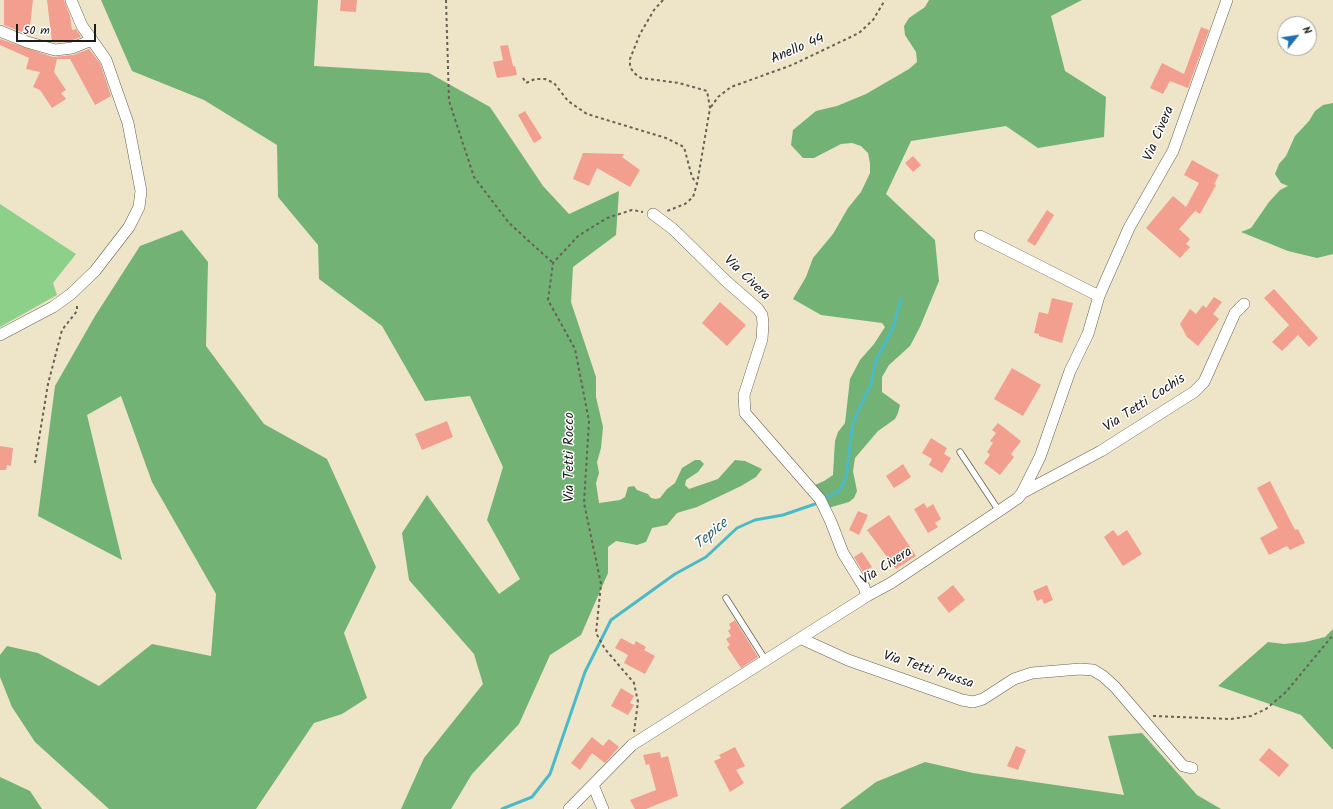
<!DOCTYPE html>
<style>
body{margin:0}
#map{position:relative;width:1333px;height:809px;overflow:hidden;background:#eee4c7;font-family:Kalam,sans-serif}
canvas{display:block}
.north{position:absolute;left:1277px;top:16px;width:40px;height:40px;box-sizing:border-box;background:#fff;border:1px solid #a4a4a4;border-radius:50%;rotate:60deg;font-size:11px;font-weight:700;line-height:16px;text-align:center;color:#1c1c1c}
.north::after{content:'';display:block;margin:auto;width:14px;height:18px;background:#1f6fb2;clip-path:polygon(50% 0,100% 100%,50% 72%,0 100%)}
.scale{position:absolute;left:16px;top:24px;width:80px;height:18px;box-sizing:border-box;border:2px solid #1c1c1c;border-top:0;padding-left:5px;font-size:12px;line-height:14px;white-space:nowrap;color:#1c1c1c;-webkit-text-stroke:3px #fff;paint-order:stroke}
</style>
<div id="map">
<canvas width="1333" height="809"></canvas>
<div class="north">N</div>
<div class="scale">50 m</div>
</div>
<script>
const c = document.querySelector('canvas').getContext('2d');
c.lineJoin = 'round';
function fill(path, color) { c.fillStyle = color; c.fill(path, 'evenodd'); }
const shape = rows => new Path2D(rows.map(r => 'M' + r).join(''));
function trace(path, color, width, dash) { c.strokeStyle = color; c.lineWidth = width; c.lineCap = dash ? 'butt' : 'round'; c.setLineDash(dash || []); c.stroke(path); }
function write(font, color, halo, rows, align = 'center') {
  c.font = font + ' Kalam,sans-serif'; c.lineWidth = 3; c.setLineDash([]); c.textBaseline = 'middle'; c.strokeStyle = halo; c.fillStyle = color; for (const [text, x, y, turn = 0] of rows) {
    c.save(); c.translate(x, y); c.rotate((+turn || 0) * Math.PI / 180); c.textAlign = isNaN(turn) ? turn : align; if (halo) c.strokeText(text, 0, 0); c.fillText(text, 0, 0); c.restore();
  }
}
fill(shape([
 [0,204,76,254,53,283,57,295,0,327]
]), '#8dd089');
fill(shape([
 [101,0,318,0,314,66,429,73,490,107,543,186,569,214,619,191,616,235,573,267,571,302,596,377,596,397,603,427,601,448,597,462,599,473,596,483,599,503,620,500,625,497,628,487,634,486,637,490,648,494,651,498,656,499,660,498,667,489,675,483,682,468,695,460,700,460,704,464,698,472,686,480,685,485,689,489,718,479,735,460,745,461,762,469,756,477,741,486,697,507,677,513,667,525,652,528,646,542,637,545,616,541,608,547,608,573,581,635,550,655,519,724,472,774,451,809,401,809,424,758,483,684,474,654,409,580,402,533,427,495,499,594,520,579,487,520,503,467,470,396,425,401,382,326,319,279,318,245,278,197,277,145,204,100,132,71],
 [929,0,1082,0,1051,16,1065,71,1106,97,1104,137,1038,148,1006,126,911,141,886,194,935,240,939,281,920,327,910,346,889,365,882,377,882,392,900,405,898,413,895,419,878,431,855,458,853,471,857,491,854,498,849,502,828,508,815,485,824,481,833,475,835,441,838,432,845,423,850,379,860,360,874,344,885,327,882,323,821,315,793,299,806,277,813,258,833,234,848,208,861,192,870,173,870,163,868,153,861,146,852,143,841,144,814,158,803,158,791,145,793,130,816,111,837,106,866,94,909,69,917,62,916,52,905,35,904,26,909,18,925,7],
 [1333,103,1333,254,1317,258,1288,251,1241,232,1251,228,1269,202,1280,190,1288,186,1281,183,1275,174,1279,164,1286,156,1295,136,1309,121,1315,111,1323,105],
 [182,230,208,262,206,346,264,424,327,459,376,567,344,633,367,698,342,714,314,723,256,809,109,809,35,742,12,707,0,677,0,655,7,646,38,653,99,686,152,644,211,656,216,594,152,482,121,396,87,415,122,560,38,516,55,386,95,316,140,246],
 [1333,629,1333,750,1301,715,1218,686,1268,642,1284,644,1305,642,1325,637],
 [1142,733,1197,795,1221,809,840,809,876,782,925,762,973,773,1124,795,1108,736],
 [0,777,30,791,42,809,0,809]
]), '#72b275');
trace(shape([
 [823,500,840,490,846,478,853,422,871,384,876,360,893,328,901,299],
 [502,809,532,797,550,774,585,672,611,620,675,574,706,557,737,528,755,520,783,515,818,503]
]), '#4cbac6', 3);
fill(shape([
 [4,0,33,0,29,35,4,25],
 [47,0,64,0,70,16,72,30,76,29,81,37,70,41,52,42],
 [341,0,357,0,356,12,340,11],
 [1201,27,1209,30,1188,88,1170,81,1163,94,1150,88,1162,63,1184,74],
 [0,39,53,57,73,55,89,49,100,63,111,96,95,105,70,59,57,59,54,72,66,90,61,93,66,99,52,108,40,90,33,87,40,72,26,69,29,58,0,45],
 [508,45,513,66,515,66,517,75,497,78,493,62,503,60,500,46],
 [525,111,542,138,534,143,518,115],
 [583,153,624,154,622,157,640,170,630,187,597,168,589,186,573,179],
 [913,156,921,165,913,172,905,163],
 [1192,160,1219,175,1214,184,1216,185,1200,214,1195,211,1179,229,1190,239,1186,244,1190,247,1180,258,1146,228,1173,196,1186,207,1199,183,1184,175],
 [1047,210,1054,215,1035,246,1027,241],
 [1274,289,1318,338,1309,347,1298,335,1282,351,1272,342,1289,325,1264,298],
 [1214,297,1222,302,1213,314,1219,319,1198,346,1187,337,1180,324,1190,309,1196,314,1203,305,1206,308],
 [1052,298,1073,303,1062,343,1039,336,1039,334,1034,333,1039,312,1048,314],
 [720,302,746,325,727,346,702,323],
 [1012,368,1041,385,1023,416,994,399],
 [447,421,453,437,422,450,415,434],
 [998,423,1021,441,1011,454,1014,457,1000,475,984,463,990,455,987,452,993,443,990,441,996,433,992,430],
 [931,438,947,448,944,454,951,458,942,473,929,465,932,459,922,453],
 [0,446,13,448,11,466,7,465,6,470,0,470],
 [903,464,911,477,894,488,886,476],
 [1270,481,1295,530,1298,529,1305,543,1290,550,1287,546,1269,555,1260,538,1278,528,1257,488],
 [924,503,927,508,933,504,941,519,935,523,938,527,928,533,914,509],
 [858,511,868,515,859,535,849,530],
 [889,515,916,556,896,569,867,530],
 [1113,530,1118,536,1127,530,1142,554,1123,566,1104,537],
 [862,552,872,567,863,572,854,557],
 [953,585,965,600,949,613,937,598],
 [1047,585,1053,600,1044,604,1042,599,1037,601,1033,591],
 [735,620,758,657,741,668,727,647,730,645,726,639,731,636,728,631,731,628,729,624],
 [621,638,634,645,636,641,646,647,644,650,655,656,645,674,624,663,628,655,615,648],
 [621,688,634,696,630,703,634,705,628,715,611,706],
 [592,737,603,746,609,739,619,747,605,763,592,753,580,770,571,763],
 [1016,746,1026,750,1018,770,1007,766],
 [735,747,745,766,736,770,744,783,730,792,714,761,721,758,719,755],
 [1269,748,1289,765,1279,777,1259,760],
 [660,752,661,758,668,756,678,796,646,809,635,809,630,800,656,790,649,764,646,765,643,755]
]), '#f29f90');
const lane = shape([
 [960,452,999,511],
 [726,598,766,661]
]);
const street = shape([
 [0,31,27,42,55,50,72,48,92,40],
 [653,214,673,229,726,281,758,309,762,315,763,323,762,339,744,395,745,413,820,499,831,522,843,553,864,587,867,596],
 [980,236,1099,296],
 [0,335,53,307,71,294,95,271,129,227,139,207,141,191,128,123,106,60,82,26,71,0],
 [1022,493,1101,451,1194,392,1204,382,1235,313,1244,304],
 [802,639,848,660,962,700,973,702,983,699,1014,679,1032,673,1080,669,1093,670,1103,676,1115,687,1183,766,1192,768],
 [593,785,603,809],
 [569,809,632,745,867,596,891,583,999,511,1018,498,1022,493,1040,457,1070,371,1088,334,1099,296,1129,228,1173,151,1227,0]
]);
trace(lane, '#666258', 7);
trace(street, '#666258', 12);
trace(shape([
 [446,0,449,101,474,177,509,223,553,263],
 [663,0,654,10,640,34,630,59,630,67,634,73,641,78,679,83,707,91,710,108,697,184,693,197,685,204,667,211],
 [523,78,526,83,535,79,545,79,554,83,568,101,587,114,666,138,684,147,692,177,697,184],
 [711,107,718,97,731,87,792,65,859,33,873,20,885,0],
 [35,463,48,384,62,330,77,311,77,303],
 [1153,716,1231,719,1251,716,1266,709,1286,692,1333,635],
 [634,732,638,702,634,683,605,649,596,633,601,584,584,503,589,421,575,349,548,300,553,263,578,236,607,218,632,210,643,212]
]), '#666258', 2, [3, 3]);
trace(lane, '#fff', 5.5);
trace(street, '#fff', 11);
write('14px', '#1c1c1c', '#fff', [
 ["Anello 44",798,50,-23],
 ["Via Civera",1160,134,-67],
 ["Via Civera",746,279,44],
 ["Via Tetti Cochis",1145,404,-33],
 ["Via Tetti Rocco",571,457,-90],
 ["Via Civera",887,567,-32],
 ["Via Tetti Prussa",928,671,18]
]);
write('italic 15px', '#326368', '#fff', [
 ["Tepice",712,535,-40]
]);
</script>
